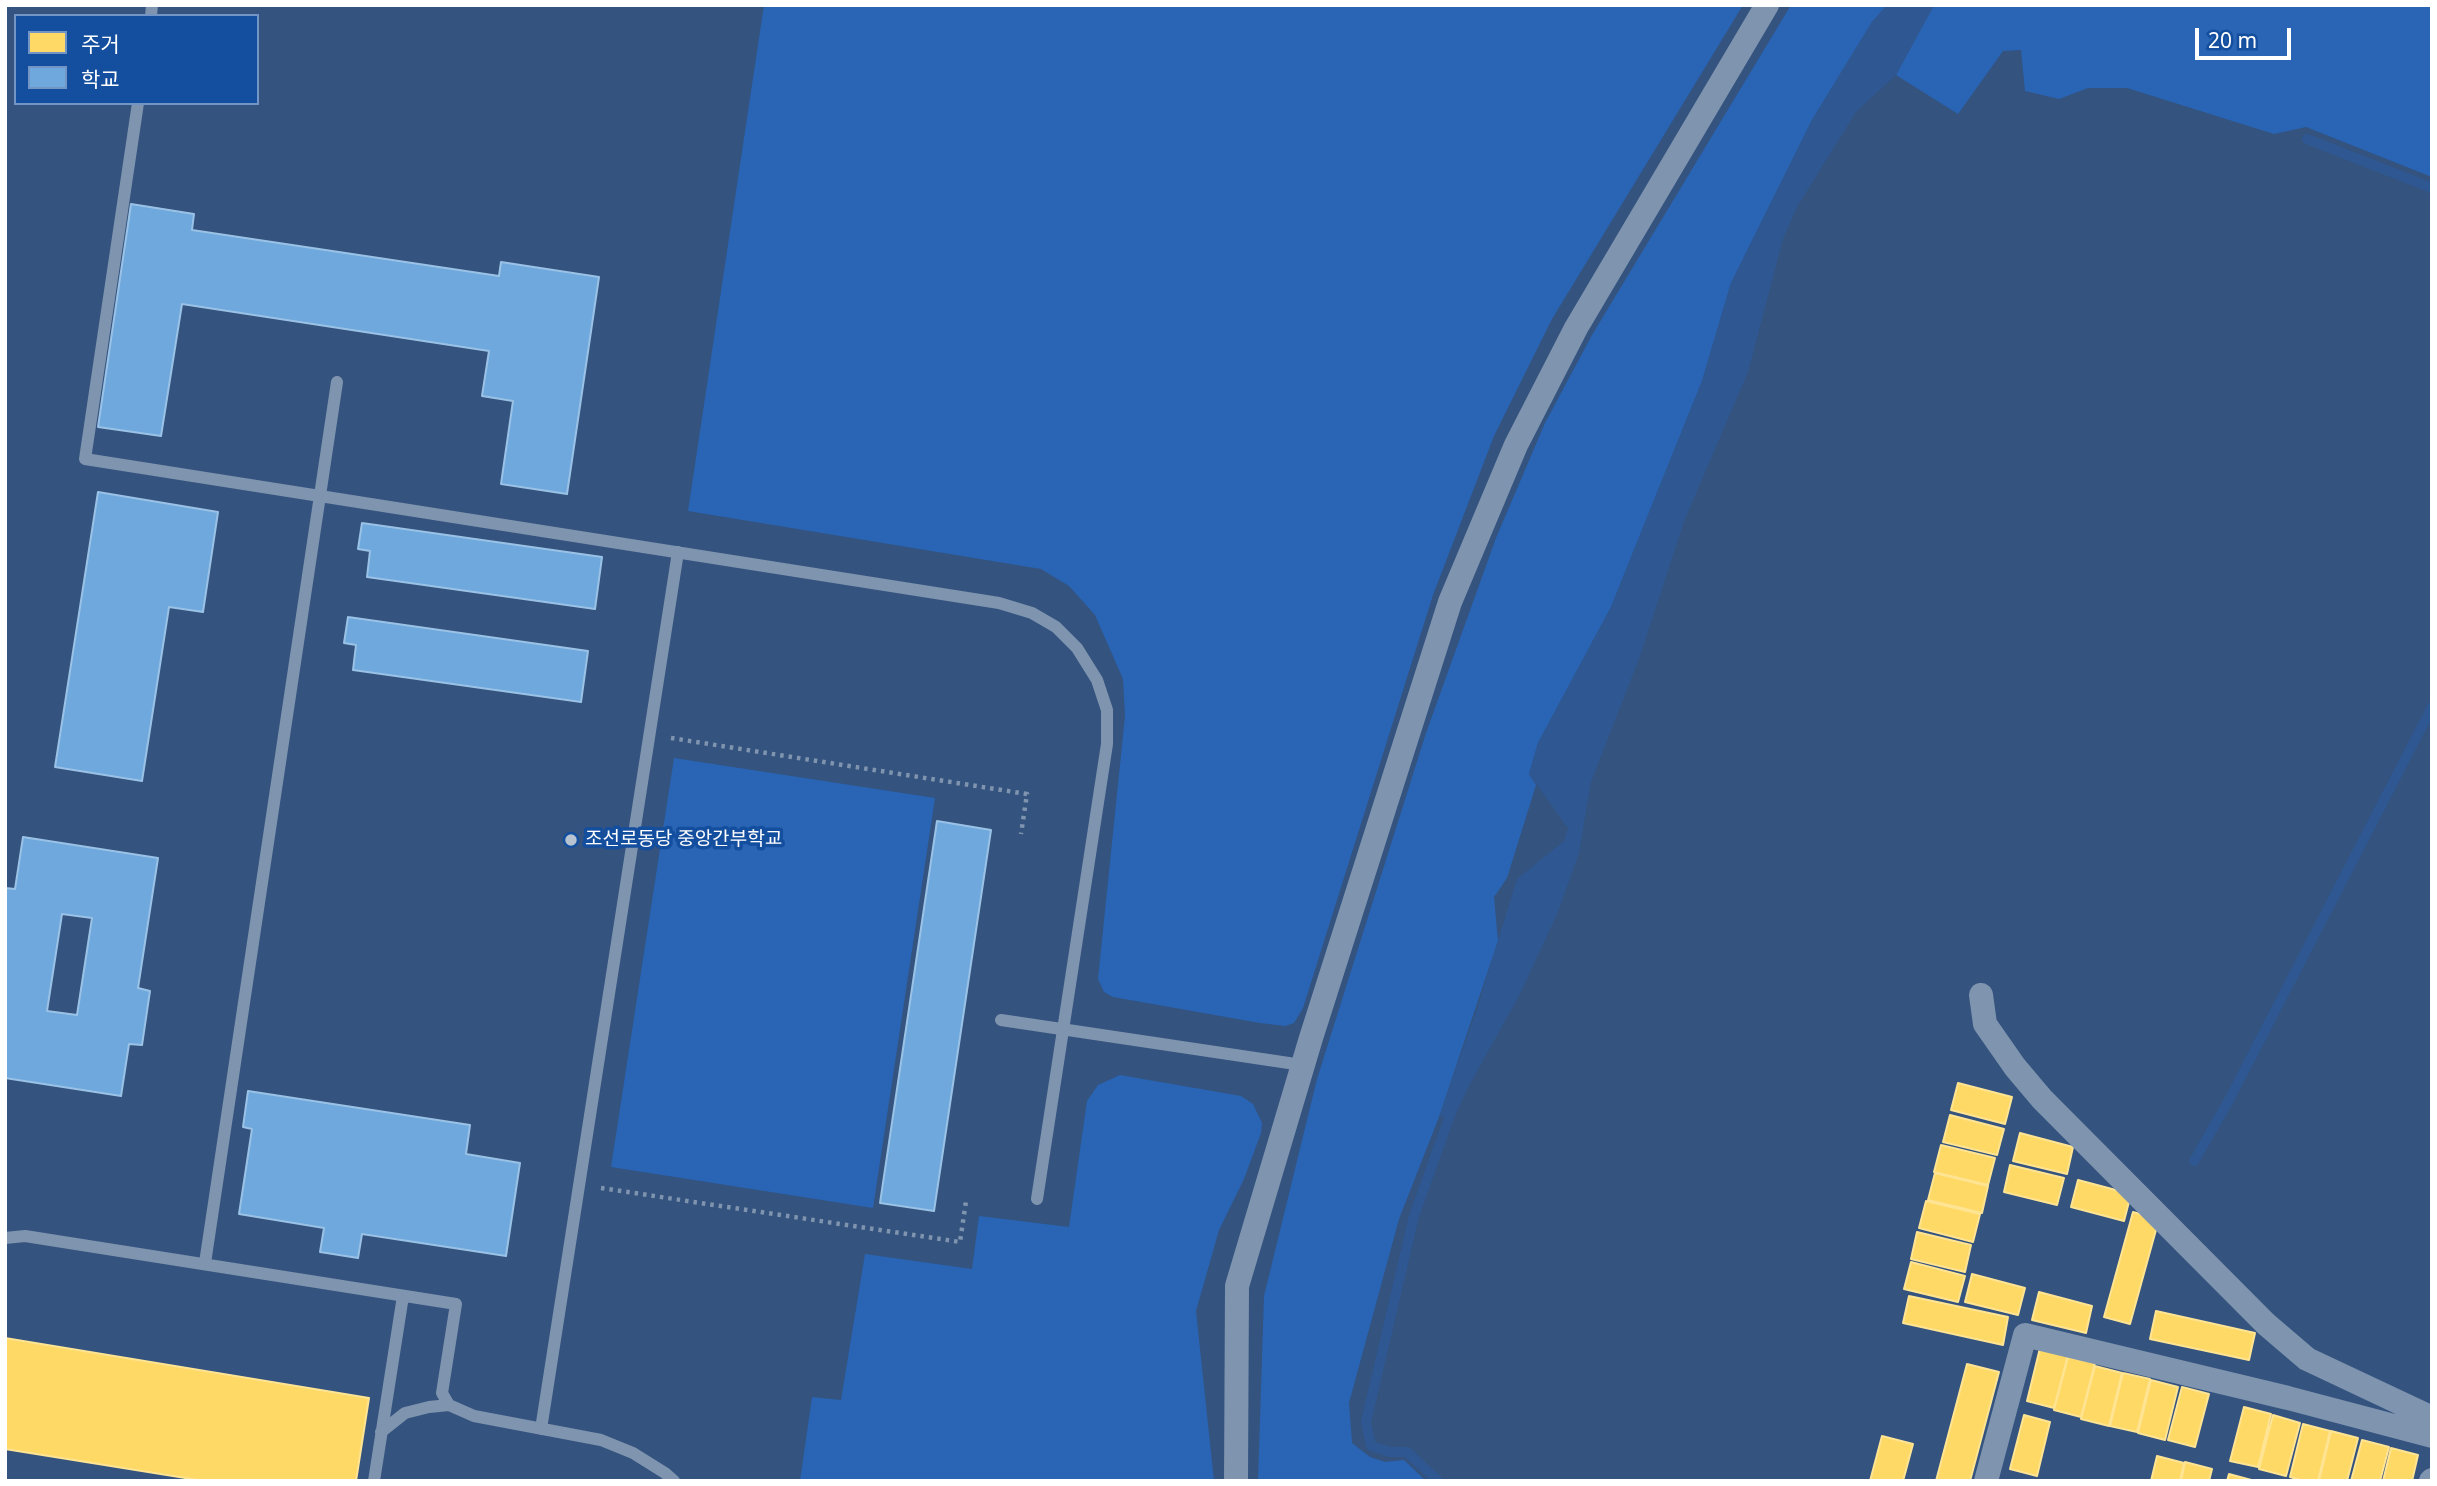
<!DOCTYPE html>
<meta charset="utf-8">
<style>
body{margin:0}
#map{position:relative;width:2437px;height:1486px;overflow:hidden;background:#34537e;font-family:"Noto Sans","Noto Sans KR",sans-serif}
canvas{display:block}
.frame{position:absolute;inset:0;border:7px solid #fff;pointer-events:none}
.legend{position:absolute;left:14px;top:14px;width:245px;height:91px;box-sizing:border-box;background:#144e9e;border:2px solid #7295c5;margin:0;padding:9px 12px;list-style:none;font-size:21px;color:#fff}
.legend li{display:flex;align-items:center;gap:14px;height:35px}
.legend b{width:35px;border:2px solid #7295c5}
.scale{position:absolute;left:2195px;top:28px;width:96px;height:32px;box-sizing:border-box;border:4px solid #fff;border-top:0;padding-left:9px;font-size:21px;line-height:24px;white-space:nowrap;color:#fff;-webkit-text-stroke:5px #144e9e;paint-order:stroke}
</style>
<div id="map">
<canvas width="2437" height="1486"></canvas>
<div class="frame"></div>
<ul class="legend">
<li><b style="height:19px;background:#ffd966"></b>주거</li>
<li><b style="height:19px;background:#6fa8dc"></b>학교</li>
</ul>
<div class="scale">20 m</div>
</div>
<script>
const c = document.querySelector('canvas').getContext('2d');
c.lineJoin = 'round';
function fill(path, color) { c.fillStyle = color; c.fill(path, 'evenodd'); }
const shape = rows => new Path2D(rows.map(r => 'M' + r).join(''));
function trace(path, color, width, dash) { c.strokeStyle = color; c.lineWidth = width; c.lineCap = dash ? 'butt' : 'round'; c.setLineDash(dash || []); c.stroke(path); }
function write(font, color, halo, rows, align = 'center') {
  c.font = font + ' "Noto Sans","Noto Sans KR",sans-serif'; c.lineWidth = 7; c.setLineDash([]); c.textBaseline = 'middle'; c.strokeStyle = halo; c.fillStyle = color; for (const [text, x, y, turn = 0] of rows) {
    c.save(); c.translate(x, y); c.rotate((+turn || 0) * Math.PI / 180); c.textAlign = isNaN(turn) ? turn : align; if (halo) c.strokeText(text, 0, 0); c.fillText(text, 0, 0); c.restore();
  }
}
fill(shape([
 [764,5,1743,5,1552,319,1494,436,1433,595,1303,1008,1294,1023,1285,1026,1260,1023,1113,997,1104,992,1098,979,1125,716,1123,679,1095,615,1069,586,1041,569,688,511],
 [1791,5,1887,5,1872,22,1812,120,1731,283,1702,381,1611,607,1538,743,1529,774,1536,785,1507,878,1494,897,1498,941,1439,1117,1399,1219,1349,1403,1352,1443,1370,1457,1385,1462,1404,1460,1426,1481,1258,1481,1264,1296,1317,1079,1426,733,1496,538,1545,423,1592,335],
 [1934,5,2432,5,2432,177,2306,127,2274,134,2127,88,2088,88,2059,99,2025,91,2021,50,2003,51,1958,114,1896,75],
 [674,758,935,798,873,1208,611,1167],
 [1120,1075,1241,1096,1253,1104,1262,1123,1261,1133,1244,1179,1219,1230,1196,1311,1214,1481,800,1481,812,1397,841,1400,865,1254,972,1269,979,1216,1069,1227,1087,1101,1098,1085]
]), '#2965b4');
fill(shape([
 [1887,5,1934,5,1896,75,1856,112,1797,207,1783,239,1748,372,1685,519,1639,659,1591,782,1579,853,1558,912,1520,994,1470,1084,1456,1113,1439,1117,1477,1009,1517,879,1564,841,1568,828,1529,774,1538,743,1611,607,1702,381,1731,283,1812,120,1872,22]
]), '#2f5892');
const homes = shape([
 [1958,1083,2012,1097,2005,1124,1951,1110,1958,1083],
 [1950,1115,2004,1129,1997,1155,1943,1142,1950,1115],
 [2020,1133,2073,1147,2067,1174,2013,1161,2020,1133],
 [1941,1145,1995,1158,1988,1185,1934,1172,1941,1145],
 [2010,1165,2064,1178,2057,1205,2004,1192,2010,1165],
 [1935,1173,1988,1186,1982,1213,1928,1200,1935,1173],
 [2078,1180,2131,1194,2124,1221,2071,1207,2078,1180],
 [1926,1201,1980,1214,1973,1242,1919,1228,1926,1201],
 [2133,1212,2159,1219,2130,1324,2104,1317,2133,1212],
 [1917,1232,1971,1245,1965,1272,1911,1259,1917,1232],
 [1911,1262,1965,1276,1958,1302,1904,1289,1911,1262],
 [1972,1274,2025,1288,2018,1315,1965,1302,1972,1274],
 [2039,1292,2092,1306,2086,1333,2032,1320,2039,1292],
 [1909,1296,2008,1317,2003,1345,1903,1323,1909,1296],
 [2156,1311,2255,1333,2249,1360,2150,1339,2156,1311],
 [5,1338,369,1398,356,1481,204,1481,5,1449,5,1338],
 [2040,1348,2068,1355,2054,1408,2027,1401,2040,1348],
 [2068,1357,2095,1363,2081,1417,2054,1410,2068,1357],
 [1967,1364,1999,1372,1970,1481,1936,1481,1967,1364],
 [2095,1366,2122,1373,2109,1426,2081,1419,2095,1366],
 [2123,1373,2150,1379,2137,1432,2110,1426,2123,1373],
 [2151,1380,2178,1387,2165,1440,2138,1433,2151,1380],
 [2182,1387,2209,1394,2195,1447,2168,1440,2182,1387],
 [2244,1407,2271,1414,2258,1467,2230,1461,2244,1407],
 [2024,1415,2050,1422,2037,1476,2010,1469,2024,1415],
 [2273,1415,2300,1423,2286,1476,2259,1469,2273,1415],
 [2303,1424,2330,1431,2318,1481,2304,1481,2290,1477,2303,1424],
 [2331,1431,2358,1438,2347,1481,2319,1481,2331,1431],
 [1882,1436,1913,1444,1903,1481,1870,1481,1882,1436],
 [2362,1440,2389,1447,2380,1481,2351,1481,2362,1440],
 [2391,1448,2418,1455,2412,1481,2383,1481,2391,1448],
 [2157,1456,2184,1463,2180,1481,2151,1481,2157,1456],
 [2185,1462,2212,1469,2209,1481,2181,1481,2185,1462],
 [2229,1474,2255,1481,2227,1481,2229,1474]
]);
fill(homes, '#ffd966');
trace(homes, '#ffe494', 2);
const schools = shape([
 [131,204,194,214,192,230,499,276,501,262,599,277,567,494,501,484,513,401,482,396,489,351,182,304,161,436,98,427,131,204],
 [98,492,218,512,203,612,169,607,142,781,55,767,98,492],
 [362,523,602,557,595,609,367,577,370,551,358,549,362,523],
 [348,617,588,651,581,702,353,670,356,645,344,643,348,617],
 [937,821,991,830,934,1211,880,1203,937,821],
 [23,837,158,858,138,988,150,991,142,1045,129,1044,121,1096,5,1078,5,888,15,889,23,837],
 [62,914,92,918,77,1015,47,1011,62,914],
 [248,1091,470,1125,466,1154,520,1163,506,1256,362,1234,358,1258,320,1252,324,1228,239,1214,252,1129,243,1127,248,1091]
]);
fill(schools, '#6fa8dc');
trace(schools, '#9ac2e6', 2);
trace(shape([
 [2307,139,2432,188],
 [2194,1161,2228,1102,2432,707],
 [1438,1481,1407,1452,1390,1452,1371,1446,1366,1422,1414,1216,1454,1104]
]), '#2f5892', 10);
trace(shape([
 [671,738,1027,794,1021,834],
 [601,1188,960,1242,966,1201]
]), '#7f94af', 4.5, [3.5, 5]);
trace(shape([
 [151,16,152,5],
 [138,103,85,459,999,603,1032,613,1056,627,1077,648,1097,680,1107,710,1107,744,1037,1199],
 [1001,1020,1302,1065],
 [5,1238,25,1236,456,1304,442,1393,449,1405,474,1416,601,1440,633,1453,665,1473,674,1481],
 [205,1263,337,382],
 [541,1429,678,552],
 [381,1432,405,1413,429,1407,449,1405],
 [374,1481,403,1296]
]), '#7f94af', 12);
trace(shape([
 [1981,995,1985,1024,2015,1067,2042,1099,2266,1324,2307,1359,2432,1418],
 [1236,1481,1237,1286,1311,1038,1450,602,1516,445,1576,328,1767,5],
 [1986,1481,2025,1335,2288,1398,2432,1436],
 [2431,1481,2432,1480]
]), '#7f94af', 24);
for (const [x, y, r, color] of [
 [571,840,7,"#b8c3d2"]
]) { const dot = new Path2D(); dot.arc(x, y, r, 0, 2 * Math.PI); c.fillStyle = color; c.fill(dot); trace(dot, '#144e9e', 2.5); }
write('19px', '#fff', '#144e9e', [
 ["조선로동당 중앙간부학교",585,840]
], 'left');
</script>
